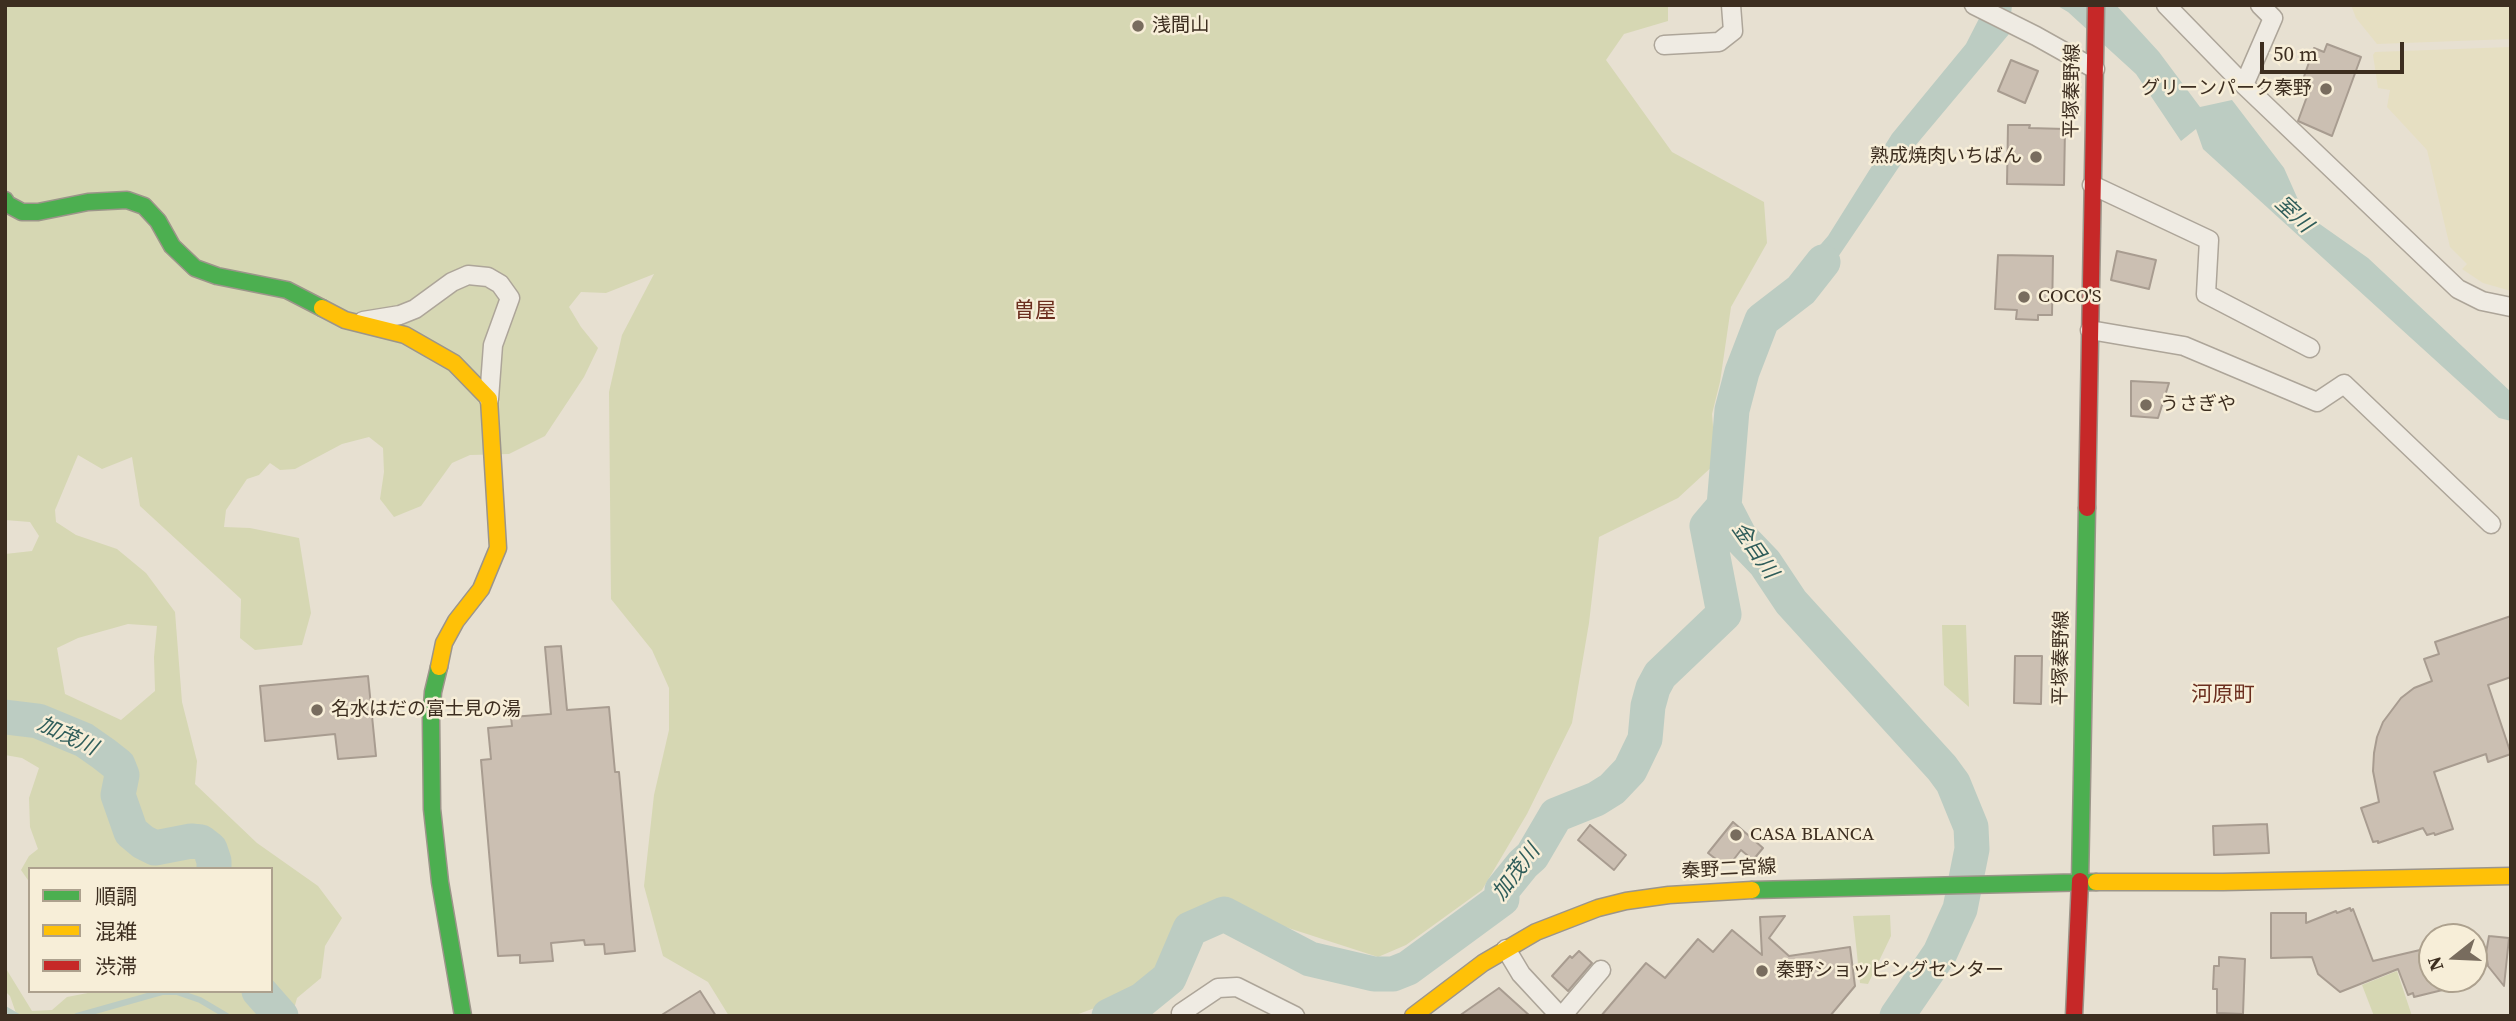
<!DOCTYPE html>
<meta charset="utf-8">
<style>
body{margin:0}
#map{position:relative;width:2516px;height:1021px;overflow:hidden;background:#e7e0d1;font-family:"Source Serif 4","Noto Sans JP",serif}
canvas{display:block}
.frame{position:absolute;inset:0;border:7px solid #3d2e20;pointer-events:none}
.legend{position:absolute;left:28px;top:867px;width:245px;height:126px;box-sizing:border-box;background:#f7eed8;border:2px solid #ada18e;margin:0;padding:9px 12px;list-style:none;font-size:21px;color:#3d2e20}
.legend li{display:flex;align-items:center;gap:14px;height:35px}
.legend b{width:35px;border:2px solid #ada18e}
.north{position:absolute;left:2418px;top:923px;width:70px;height:70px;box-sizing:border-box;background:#f7eed8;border:2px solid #ada18e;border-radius:50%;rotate:252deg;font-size:19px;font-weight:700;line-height:28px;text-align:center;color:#3d2e20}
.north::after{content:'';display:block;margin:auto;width:24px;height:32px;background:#786c5e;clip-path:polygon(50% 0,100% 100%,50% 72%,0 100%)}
.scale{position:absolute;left:2260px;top:42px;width:144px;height:32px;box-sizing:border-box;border:4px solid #3d2e20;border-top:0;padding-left:9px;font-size:21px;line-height:24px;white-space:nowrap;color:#3d2e20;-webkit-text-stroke:5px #f7eed8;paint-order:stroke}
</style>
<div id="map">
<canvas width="2516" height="1021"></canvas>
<div class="frame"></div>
<ul class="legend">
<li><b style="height:9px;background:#4caf50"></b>順調</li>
<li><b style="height:9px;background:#ffc107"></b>混雑</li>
<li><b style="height:9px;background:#c62828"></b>渋滞</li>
</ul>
<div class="north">N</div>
<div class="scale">50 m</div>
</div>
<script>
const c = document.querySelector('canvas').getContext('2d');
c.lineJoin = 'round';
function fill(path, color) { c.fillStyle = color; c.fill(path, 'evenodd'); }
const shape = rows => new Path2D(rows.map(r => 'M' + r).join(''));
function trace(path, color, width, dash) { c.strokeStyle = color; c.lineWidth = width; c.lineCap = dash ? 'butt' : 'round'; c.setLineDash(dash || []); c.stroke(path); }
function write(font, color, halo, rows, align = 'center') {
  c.font = font + ' "Source Serif 4","Noto Sans JP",serif'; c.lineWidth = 5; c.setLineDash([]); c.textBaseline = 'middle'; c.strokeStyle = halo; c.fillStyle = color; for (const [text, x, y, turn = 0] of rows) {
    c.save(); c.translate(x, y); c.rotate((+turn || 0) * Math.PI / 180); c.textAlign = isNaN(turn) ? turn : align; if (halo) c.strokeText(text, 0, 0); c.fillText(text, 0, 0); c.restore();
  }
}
fill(shape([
 [2351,5,2511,5,2511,39,2377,44,2356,18],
 [2511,47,2511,291,2483,283,2462,269,2467,264,2450,247,2427,150,2387,107,2390,90,2378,88,2373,55,2375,52]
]), '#e6dfc2');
fill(shape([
 [5,5,1668,5,1668,21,1624,34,1606,60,1672,152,1764,202,1767,243,1731,307,1720,382,1712,414,1716,463,1678,498,1599,537,1589,623,1572,723,1527,814,1482,890,1406,945,1378,957,1239,912,1175,941,1141,991,1073,1016,729,1016,708,982,663,956,644,886,654,795,669,730,669,688,652,650,611,599,609,392,622,335,654,274,606,293,581,292,569,307,581,327,598,348,584,377,545,436,509,454,470,455,452,463,421,506,394,517,380,499,384,472,383,448,369,437,342,444,295,469,280,470,270,463,259,475,247,479,226,510,224,527,250,528,299,538,311,613,302,645,255,650,240,638,241,599,140,506,132,457,102,469,78,455,55,510,56,522,76,535,117,549,146,573,175,612,182,702,197,761,195,784,257,843,318,886,342,918,325,946,321,978,297,998,292,1016,17,1016,10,996,5,991,5,967,32,1011,52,1010,67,997,98,991,271,991,271,869,30,869,30,883,21,870,29,856,38,849,30,827,29,798,39,768,22,758,5,755,5,554,32,551,39,536,30,522,5,520],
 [128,624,157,626,154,657,155,691,121,720,65,694,57,648,78,638],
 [1942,625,1966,625,1969,707,1944,685],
 [1890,915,1891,936,1868,984,1860,983,1853,916],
 [2397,971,2412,1016,2374,1016,2362,985]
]), '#d6d7b3');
fill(shape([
 [1986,5,2012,5,2009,34,1905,158,1811,297,1790,302,1815,251,1828,236,1892,134,1966,44],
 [2056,5,2116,5,2159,52,2200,107,2232,100,2284,168,2304,213,2368,258,2511,392,2511,421,2499,418,2203,149,2196,129,2181,141,2136,74,2068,12]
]), '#bcccc2');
trace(shape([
 [5,1009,17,1016],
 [77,1016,162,992,177,992,200,1000,227,1016]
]), '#bcccc2', 6);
trace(shape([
 [1823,262,1801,290,1762,320,1742,372,1732,410,1724,506,1740,537,1765,563,1791,602,1942,768,1953,783,1971,827,1972,849,1960,909,1940,953,1897,1016],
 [5,717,38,721,84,740,104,754,118,765,122,775,118,795,131,832,143,842,155,848,191,841,201,842,210,849,214,861,214,869],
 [259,991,281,1016],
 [1109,1016,1142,1000,1169,978,1190,929,1224,914,1310,959,1374,974,1393,974,1408,968,1502,899,1502,890,1523,864,1532,856,1556,815,1596,799,1612,789,1630,770,1645,739,1648,706,1653,688,1660,675,1724,614,1707,526,1724,506]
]), '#bcccc2', 35);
const building = shape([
 [2327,44,2361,57,2332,136,2298,121,2309,91,2300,88,2314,48,2324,52,2327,44],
 [2011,60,2038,71,2025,103,1998,91,2011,60],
 [2008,125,2030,125,2029,128,2065,129,2064,185,2007,184,2008,125],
 [2117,251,2156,260,2149,289,2111,280,2117,251],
 [1998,255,2053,256,2052,315,2038,315,2038,320,2016,319,2017,310,1995,309,1998,255],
 [2131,381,2169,383,2158,418,2131,416,2131,381],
 [2511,616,2511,677,2488,685,2511,754,2488,762,2486,754,2434,772,2453,829,2435,835,2434,833,2427,835,2423,828,2378,843,2378,841,2373,842,2361,808,2379,802,2373,771,2374,753,2377,737,2383,722,2401,698,2414,688,2432,681,2424,659,2439,654,2435,642,2511,616],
 [561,646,567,710,609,707,615,772,619,772,635,951,605,954,604,944,585,945,584,940,551,943,553,961,520,963,520,955,498,956,481,760,491,759,488,728,512,726,511,717,551,714,545,647,561,646],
 [2015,656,2042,656,2041,704,2014,703,2015,656],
 [368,676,376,756,338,759,335,734,265,741,260,686,368,676],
 [1733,822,1763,848,1753,860,1741,850,1731,863,1721,863,1708,853,1733,822],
 [2267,824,2269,853,2214,855,2213,826,2267,824],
 [1590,825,1626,855,1614,870,1578,840,1590,825],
 [2350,908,2351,911,2353,909,2373,961,2420,950,2422,956,2432,954,2432,979,2463,979,2463,985,2414,997,2413,993,2408,995,2398,969,2340,992,2318,974,2312,957,2271,958,2271,913,2306,913,2306,923,2336,911,2337,913,2350,908],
 [1785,916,1769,938,1789,956,1850,947,1855,986,1830,1016,1601,1016,1646,963,1665,978,1698,939,1713,952,1732,930,1762,955,1760,917,1785,916],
 [2489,936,2509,938,2504,986,2488,966,2486,953,2489,936],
 [1579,951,1592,963,1568,991,1552,976,1570,956,1572,958,1579,951],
 [2219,957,2245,959,2243,1014,2217,1013,2217,989,2213,989,2214,966,2219,966,2219,957],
 [1499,988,1530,1016,1459,1016,1499,988],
 [700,991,716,1016,660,1016,700,991]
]);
fill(building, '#cbbfb2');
trace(building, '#a89c90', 2);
const street = shape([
 [1974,5,2036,36,2095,69],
 [2166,5,2244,85,2458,289,2482,301,2511,307],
 [1664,45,1719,42,1733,31,1731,5],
 [2244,85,2273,18,2260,5],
 [2092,185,2209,240,2206,294,2310,348],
 [363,321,400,315,415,309,452,282,468,275,488,277,500,284,510,298,493,345,489,399],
 [2090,330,2184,346,2317,402,2344,384,2491,524],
 [1506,949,1521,974,1560,1016],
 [1181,1013,1218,988,1237,987,1295,1016],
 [1562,1016,1601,970]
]);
const fast = shape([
 [5,200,7,204,22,212,38,212,88,202,127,200,144,206,158,221,172,246,195,268,217,276,287,290,322,308],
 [439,667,433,692,431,719,432,809,440,882,463,1016],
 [2080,881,2087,508],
 [1752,890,2096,882]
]);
const slow = shape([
 [322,308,345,320,405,335,454,363,489,399,498,548,481,589,456,621,444,643,439,667],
 [2096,882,2223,882,2511,876],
 [1413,1016,1483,963,1536,932,1598,908,1626,901,1669,895,1752,890]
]);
const jam = shape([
 [2087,508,2096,5],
 [2074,1016,2080,881]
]);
trace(street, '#ada599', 21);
trace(fast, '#9c958a', 19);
trace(slow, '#9c958a', 19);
trace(jam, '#9c958a', 19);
trace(street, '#efebe3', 18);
trace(fast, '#4caf50', 16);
trace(slow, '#ffc107', 16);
trace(jam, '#c62828', 16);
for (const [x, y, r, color] of [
 [1138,26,7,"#786c5e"],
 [2326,89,7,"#786c5e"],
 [2036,157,7,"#786c5e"],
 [2024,297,7,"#786c5e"],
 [2146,405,7,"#786c5e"],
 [317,710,7,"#786c5e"],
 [1736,835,7,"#786c5e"],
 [1762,971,7,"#786c5e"]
]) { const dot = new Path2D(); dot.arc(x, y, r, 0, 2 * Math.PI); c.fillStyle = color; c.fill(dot); trace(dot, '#f7eed8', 2.5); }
write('19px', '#3d2e20', '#f7eed8', [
 ["浅間山",1152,26],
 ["グリーンパーク秦野",2312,89,"right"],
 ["熟成焼肉いちばん",2022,157,"right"],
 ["COCO'S",2038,297],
 ["うさぎや",2160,405],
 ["名水はだの富士見の湯",331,710],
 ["CASA BLANCA",1750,835],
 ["秦野ショッピングセンター",1776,971]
], 'left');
write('19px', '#3d2e20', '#f7eed8', [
 ["平塚秦野線",2073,91,-89],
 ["平塚秦野線",2062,658,-89],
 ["秦野二宮線",1729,870,-3]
]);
write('italic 21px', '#2f5d5a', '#f7eed8', [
 ["室川",2293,215,43],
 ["金目川",1754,551,55],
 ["加茂川",67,737,25],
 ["加茂川",1517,873,-53]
]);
write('21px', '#6b2e1e', '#f7eed8', [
 ["曽屋",1035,312],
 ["河原町",2223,696]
]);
</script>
